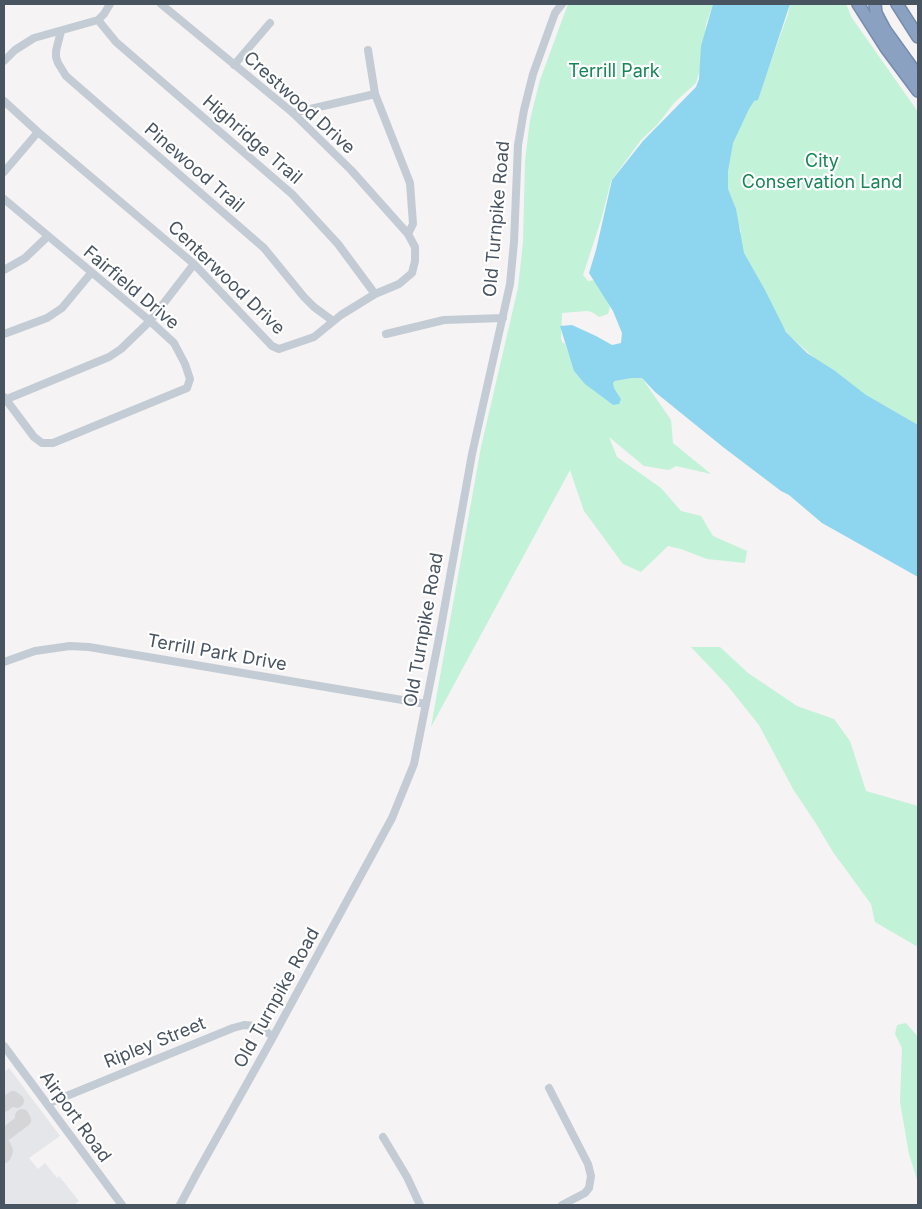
<!DOCTYPE html>
<style>
body{margin:0}
#map{position:relative;width:922px;height:1209px;overflow:hidden;background:#f5f3f3;font-family:Inter,sans-serif}
canvas{display:block}
.frame{position:absolute;inset:0;border:5px solid #495461;pointer-events:none}
</style>
<div id="map">
<canvas width="922" height="1209"></canvas>
<div class="frame"></div>
</div>
<script>
const c = document.querySelector('canvas').getContext('2d');
c.lineJoin = 'round';
function fill(path, color) { c.fillStyle = color; c.fill(path, 'evenodd'); }
const shape = rows => new Path2D(rows.map(r => 'M' + r).join(''));
function trace(path, color, width, dash) { c.strokeStyle = color; c.lineWidth = width; c.lineCap = dash ? 'butt' : 'round'; c.setLineDash(dash || []); c.stroke(path); }
function write(font, color, halo, rows, align = 'center') {
  c.font = font + ' Inter,sans-serif'; c.lineWidth = 4.5; c.setLineDash([]); c.textBaseline = 'middle'; c.strokeStyle = halo; c.fillStyle = color; for (const [text, x, y, turn = 0] of rows) {
    c.save(); c.translate(x, y); c.rotate((+turn || 0) * Math.PI / 180); c.textAlign = isNaN(turn) ? turn : align; if (halo) c.strokeText(text, 0, 0); c.fillText(text, 0, 0); c.restore();
  }
}
fill(shape([
 [9,1068,60,1136,29,1158,38,1169,45,1163,57,1178,59,1176,79,1201,74,1205,4,1205,4,1072]
]), '#e5e6ea');
fill(shape([
 [568,4,713,4,706,24,704,45,701,50,702,62,696,83,674,103,657,125,641,140,611,181,601,220,583,275,588,281,597,280,610,307,608,314,599,317,592,312,587,311,562,313,561,338,562,342,565,344,575,371,593,390,613,405,621,399,614,388,613,383,615,381,632,378,642,378,671,420,673,443,711,474,676,466,669,470,644,466,609,437,617,457,661,488,681,511,701,516,713,536,747,551,745,563,707,559,681,549,668,546,641,572,623,564,584,511,570,470,431,727,481,447,518,288,523,242,525,161,530,120,540,80],
 [790,4,846,4,852,18,918,112,918,428,833,375,789,335,776,318,755,286,738,239,741,231,728,194,725,157,741,119,761,89,788,14],
 [691,647,720,647,748,673,797,706,834,719,850,741,866,791,918,806,918,947,875,922,871,904,833,852,815,822,793,789,759,725,727,685],
 [906,1023,918,1037,918,1183,909,1154,900,1102,902,1048,895,1034,897,1025]
]), '#c2f2d8');
fill(shape([
 [713,4,790,4,758,100,754,101,749,109,733,143,728,171,728,189,736,209,744,253,765,290,786,332,807,353,835,371,866,395,918,425,918,577,822,523,789,495,781,491,723,447,655,392,642,378,632,378,615,381,613,383,614,388,621,399,619,404,613,405,585,384,574,371,560,326,572,325,596,336,612,345,621,343,622,333,613,311,589,273,596,250,612,180,643,141,696,87,699,79,701,46]
]), '#8ed5ef');
trace(shape([
 [4,1105,13,1098,17,1101],
 [4,1135,24,1120,22,1116],
 [4,1146,6,1151,4,1156]
]), '#d5d5d8', 14);
const highway = shape([
 [858,4,886,48,918,91],
 [875,4,876,13,885,30,918,76],
 [897,4,918,37]
]);
trace(highway, '#758cae', 14);
trace(shape([
 [98,20,116,42,292,194,338,244,375,294],
 [61,31,56,51,56,57,58,63,66,76,264,248,304,297,314,307,333,321],
 [368,50,375,94,410,183,413,224,408,234],
 [4,61,15,50,34,38,98,20,104,14,110,4],
 [234,65,270,23],
 [4,101,38,132,194,264,272,346,279,349,314,337,341,315,375,294,399,284,412,273,415,261,415,247,408,234,351,170,293,113,161,4],
 [293,113,375,94],
 [4,172,38,132],
 [4,199,150,321,174,343,185,364,190,379,187,388,53,443,42,443,34,437,4,397],
 [4,270,25,258,47,237],
 [4,334,47,318,62,308,91,273],
 [386,334,444,320,503,318],
 [7,399,109,357,121,349,150,321,194,264],
 [4,662,35,651,70,646,89,647,426,704],
 [4,1046,122,1205],
 [549,1088,588,1164,591,1176,589,1188,585,1193,562,1205],
 [47,1104,233,1028,244,1025,257,1026,262,1028,273,1037],
 [383,1137,407,1177,420,1205],
 [180,1205,197,1173,273,1037,392,818,414,764,439,638,472,454,510,284,514,242,518,145,524,110,533,74,555,13,562,4]
]), '#c3ccd4', 8);
trace(highway, '#8aa1c2', 11);
write('18px', '#158756', '#fff', [
 ["Terrill Park",614,72],
 ["City",822,162],
 ["Conservation Land",822,183]
]);
write('18px', '#495461', '#fff', [
 ["Crestwood Drive",299,103,42],
 ["Highridge Trail",252,140,41],
 ["Pinewood Trail",194,168,41],
 ["Old Turnpike Road",497,219,-85],
 ["Centerwood Drive",226,278,44],
 ["Fairfield Drive",131,288,40],
 ["Old Turnpike Road",424,630,-80],
 ["Terrill Park Drive",217,653,10],
 ["Old Turnpike Road",277,998,-61],
 ["Ripley Street",155,1043,-22],
 ["Airport Road",75,1117,54]
]);
</script>
